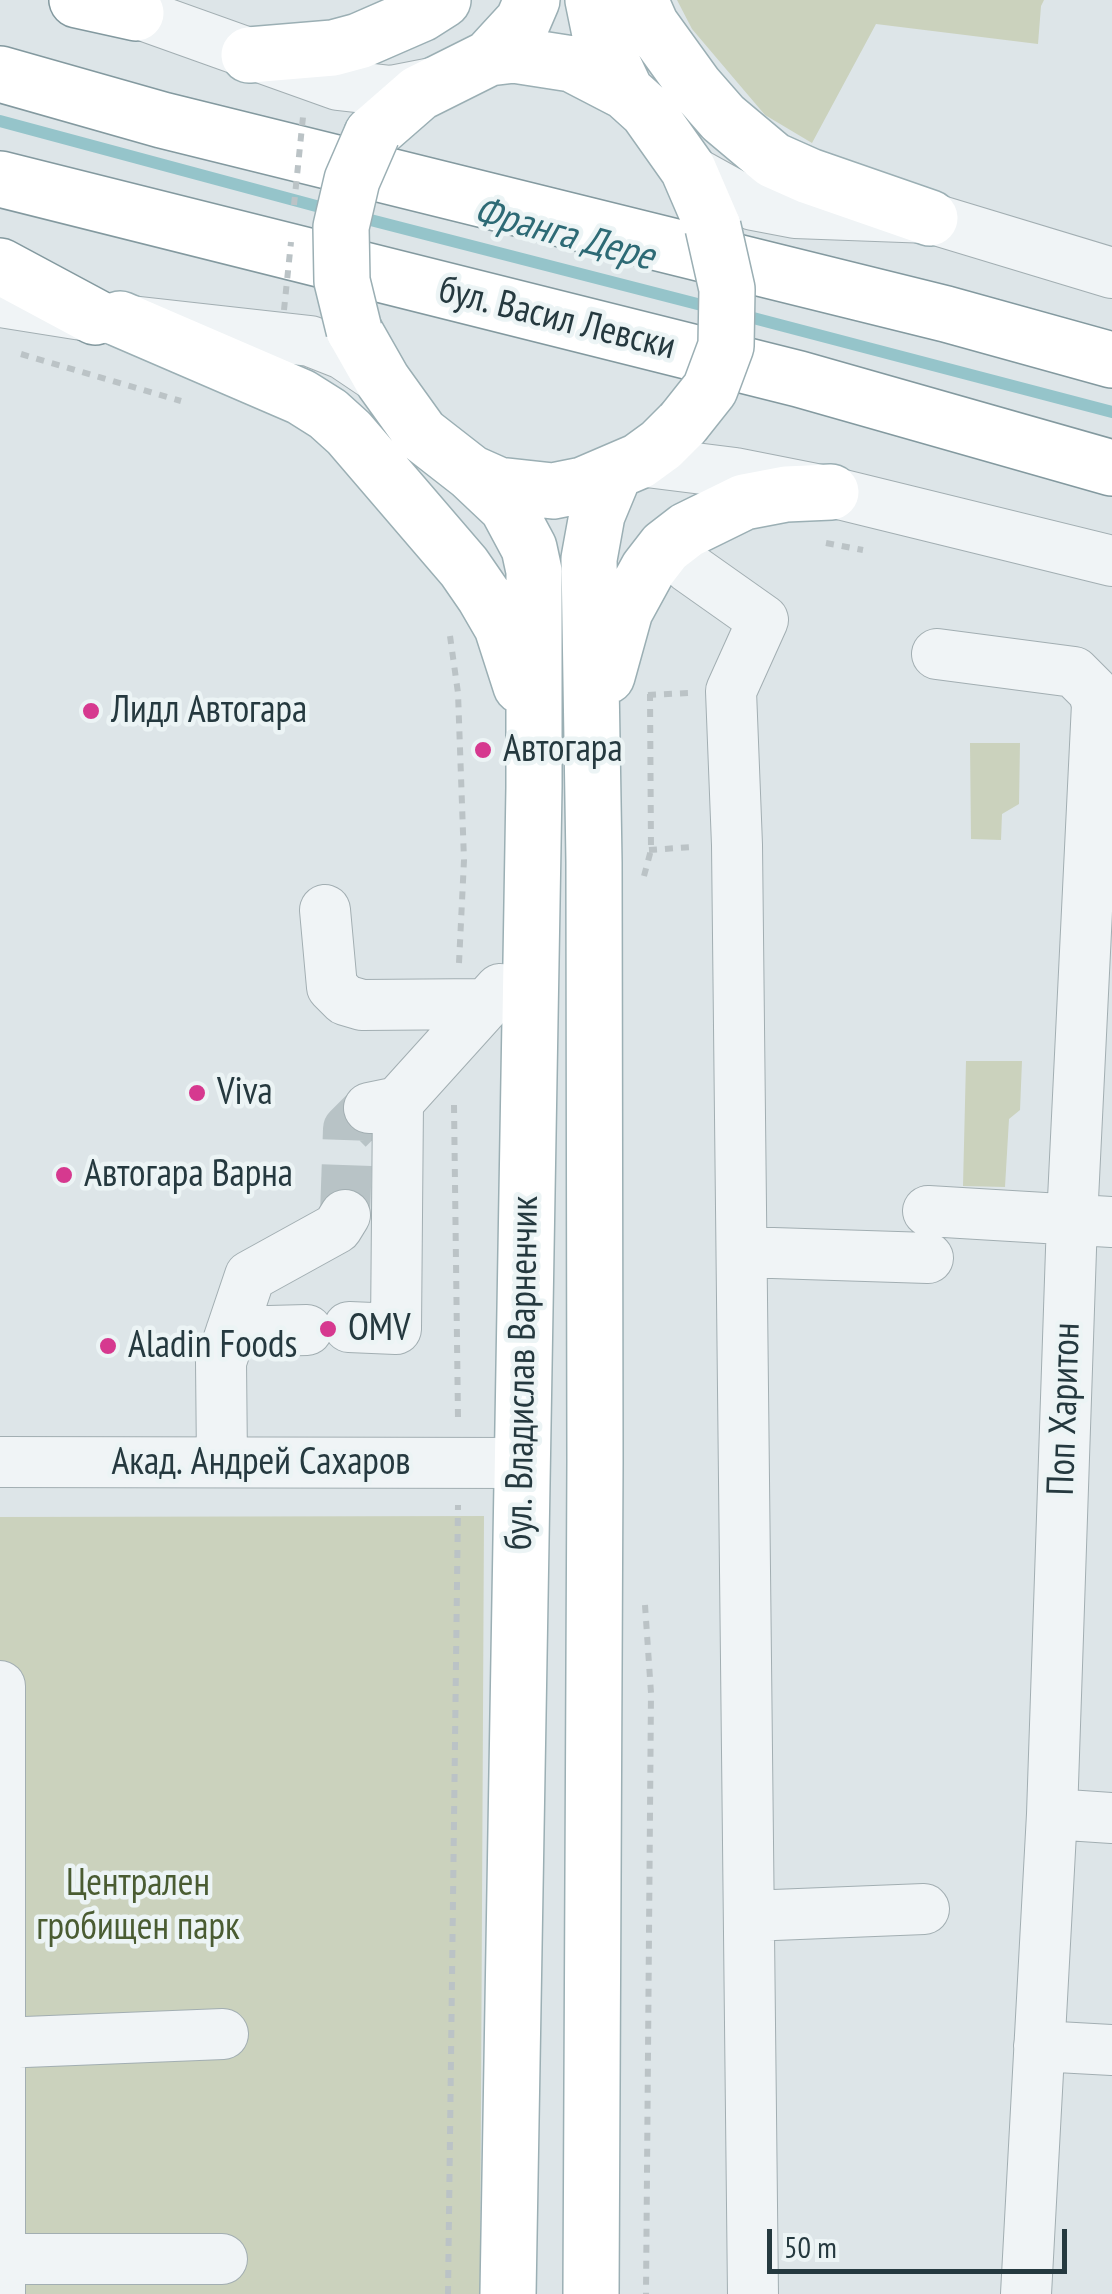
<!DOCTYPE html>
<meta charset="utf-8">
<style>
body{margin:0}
#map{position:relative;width:1112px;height:2294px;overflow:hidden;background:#dde5e8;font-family:"PT Sans Narrow",sans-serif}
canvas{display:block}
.scale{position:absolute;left:767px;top:2229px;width:300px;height:45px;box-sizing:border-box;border:5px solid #25393f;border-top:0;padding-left:12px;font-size:30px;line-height:35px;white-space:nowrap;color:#25393f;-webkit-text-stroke:8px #ecf4f5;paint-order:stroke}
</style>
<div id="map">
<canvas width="1112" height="2294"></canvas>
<div class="scale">50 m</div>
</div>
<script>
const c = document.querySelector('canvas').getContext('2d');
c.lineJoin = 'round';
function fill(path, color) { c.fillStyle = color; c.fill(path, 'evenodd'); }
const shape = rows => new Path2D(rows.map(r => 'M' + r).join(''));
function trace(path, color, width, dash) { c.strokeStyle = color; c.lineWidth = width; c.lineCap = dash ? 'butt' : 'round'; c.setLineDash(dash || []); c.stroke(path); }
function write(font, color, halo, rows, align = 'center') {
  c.font = font + ' "PT Sans Narrow",sans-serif'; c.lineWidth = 9; c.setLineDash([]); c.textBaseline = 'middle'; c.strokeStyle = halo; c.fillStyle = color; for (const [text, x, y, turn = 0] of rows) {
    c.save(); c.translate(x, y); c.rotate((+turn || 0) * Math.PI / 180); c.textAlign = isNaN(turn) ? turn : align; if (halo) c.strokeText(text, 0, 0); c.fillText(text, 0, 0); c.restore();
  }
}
fill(shape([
 [677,0,1044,0,1041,6,1038,44,876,24,812,143,765,115,692,29],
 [970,743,1020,743,1019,804,1002,814,1001,840,971,839],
 [966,1061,1022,1061,1020,1110,1009,1119,1005,1187,963,1186],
 [484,1516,480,2294,0,2294,0,1517]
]), '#cbd2bd');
trace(shape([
 [0,121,331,210],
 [355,216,713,308],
 [738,314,1112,412]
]), '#95c4ca', 12);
trace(shape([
 [345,1215,348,1129,369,1108]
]), '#b8c3c6', 50, [50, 25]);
const minor = shape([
 [100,0,338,85,391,91,437,82],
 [688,169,753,205,795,213,930,218,1112,273],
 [0,302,95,317,310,341,343,354,383,381],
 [639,461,735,473,831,492,1112,561],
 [688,567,763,620,731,691,737,845,753,2294],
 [937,654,1074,672,1093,691,1097,704,1072,1220,1052,1814,1026,2294],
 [325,910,332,987,345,1000,362,1005,487,1004],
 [369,1108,398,1102,500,989],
 [928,1211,1112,1222],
 [742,1252,928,1258],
 [349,1327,396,1329,398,1102],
 [231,1332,307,1330],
 [0,1462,522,1463],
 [222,1462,221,1362,250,1276,337,1228,345,1215],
 [0,1686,0,2294],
 [1052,1814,1112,1818],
 [749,1916,924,1909],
 [0,2043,223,2034],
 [1039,2046,1112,2050],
 [0,2259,222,2259]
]);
const major = shape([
 [593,0,601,39,626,92],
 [640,0,651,25,695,86,723,118,773,160,809,176,930,218],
 [249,55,333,48,359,41,421,14,443,0],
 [489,58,523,21,532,0],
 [372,134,419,93,489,58,514,55,572,64,626,92,647,111,688,169,713,227],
 [120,319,301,397,328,414,349,433,464,567,484,596,502,627,521,686],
 [354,330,383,381,421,434,471,473,498,485,553,491,583,485,639,461,661,445,683,423],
 [471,473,507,507,529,548,534,571,534,787,508,2294],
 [607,676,625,611,648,569,665,547,687,530,744,502,786,494,831,492],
 [591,2294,595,1462,594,862,589,559,597,515,614,474]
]);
const highway = shape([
 [77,0,136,13],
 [0,74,162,120,946,314,1112,360],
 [0,179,799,379,1112,468],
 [0,266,95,317]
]);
trace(minor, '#a2aeb2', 52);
trace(major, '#9bafb4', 58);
trace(highway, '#83999f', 58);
trace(shape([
 [21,354,181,401],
 [826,543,863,550],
 [450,636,458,693,464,860,459,963],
 [648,695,690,693],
 [649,850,692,847],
 [644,876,651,850,650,694],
 [454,1105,458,1418],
 [645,1605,651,1693,646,2294],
 [448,2294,458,1505]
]), '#bbc3c6', 6, [8, 8]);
trace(minor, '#f0f4f6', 50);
trace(major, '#fff', 55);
trace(highway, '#fff', 55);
const majorBridge = shape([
 [354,330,342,281,341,227,352,180,372,134],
 [683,423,710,389,726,346,727,289,713,227]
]);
trace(majorBridge, '#9bafb4', 58, []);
trace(shape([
 [294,205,303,117],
 [284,310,291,242]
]), '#bbc3c6', 6, [8, 8]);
trace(majorBridge, '#fff', 55);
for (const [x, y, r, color] of [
 [91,711,10,"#d6398f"],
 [483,750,10,"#d6398f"],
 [197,1093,10,"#d6398f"],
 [64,1175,10,"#d6398f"],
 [328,1329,10,"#d6398f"],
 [108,1346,10,"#d6398f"]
]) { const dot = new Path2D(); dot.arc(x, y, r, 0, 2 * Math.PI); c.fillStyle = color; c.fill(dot); trace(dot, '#ecf4f5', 4); }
write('38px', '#25393f', '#ecf4f5', [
 ["бул. Васил Левски",557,319,14],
 ["бул. Владислав Варненчик",523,1373,-89],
 ["Поп Харитон",1065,1409,-88],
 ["Акад. Андрей Сахаров",261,1463]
]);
write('38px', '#25393f', '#ecf4f5', [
 ["Лидл Автогара",111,711],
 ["Автогара",503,750],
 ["Viva",217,1093],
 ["Автогара Варна",84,1175],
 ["OMV",348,1329],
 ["Aladin Foods",128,1346]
], 'left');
write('38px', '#4a5c32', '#ecf4f5', [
 ["Централен",138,1884],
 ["гробищен парк",138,1928]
]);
write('italic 40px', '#2d6a75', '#ecf4f5', [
 ["Франга Дере",564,235,15]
]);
</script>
